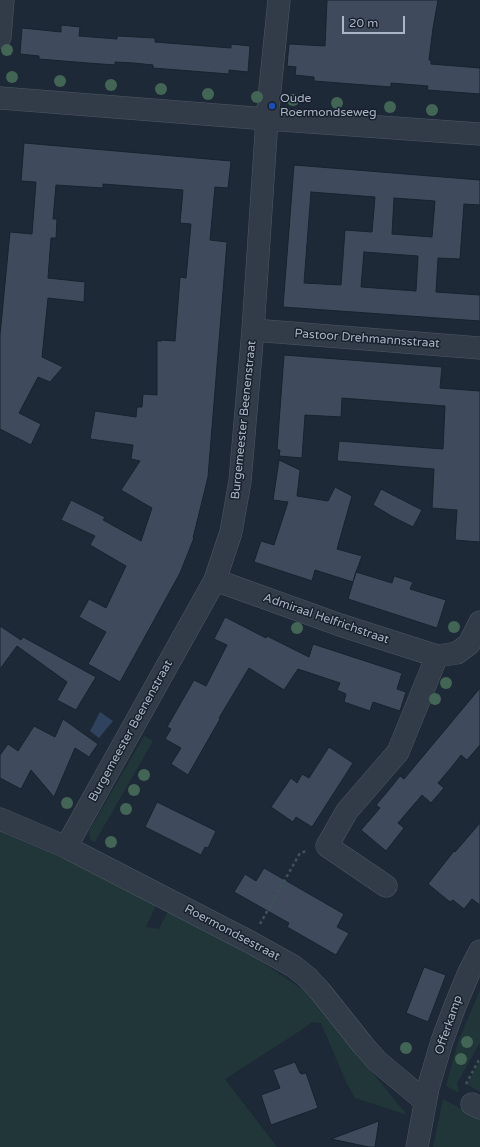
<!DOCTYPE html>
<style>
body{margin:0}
#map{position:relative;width:480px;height:1147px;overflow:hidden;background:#1e2937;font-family:"Varela Round",sans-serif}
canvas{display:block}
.scale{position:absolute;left:342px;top:16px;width:63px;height:18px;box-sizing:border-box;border:2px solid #abb5c5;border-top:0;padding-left:5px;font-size:12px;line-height:14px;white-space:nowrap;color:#abb5c5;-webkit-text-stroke:3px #17202c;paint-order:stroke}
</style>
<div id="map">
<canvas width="480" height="1147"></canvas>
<div class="scale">20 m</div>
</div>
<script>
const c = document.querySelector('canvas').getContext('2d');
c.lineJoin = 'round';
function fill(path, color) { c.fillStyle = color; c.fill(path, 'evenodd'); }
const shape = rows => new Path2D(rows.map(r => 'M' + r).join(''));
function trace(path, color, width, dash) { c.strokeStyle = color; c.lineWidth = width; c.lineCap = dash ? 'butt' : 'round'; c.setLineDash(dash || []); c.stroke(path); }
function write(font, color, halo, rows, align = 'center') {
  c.font = font + ' "Varela Round",sans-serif'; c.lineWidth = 3; c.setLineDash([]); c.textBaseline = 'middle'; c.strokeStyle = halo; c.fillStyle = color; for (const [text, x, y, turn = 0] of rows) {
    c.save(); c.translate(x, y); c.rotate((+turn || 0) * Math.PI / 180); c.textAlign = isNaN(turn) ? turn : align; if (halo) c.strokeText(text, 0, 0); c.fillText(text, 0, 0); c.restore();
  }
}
fill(shape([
 [144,736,153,741,95,842,90,839,89,834,90,829],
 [0,832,60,857,157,903,146,927,159,929,169,909,248,953,314,997,337,1029,407,1115,355,1098,346,1082,321,1023,312,1022,300,1031,225,1079,277,1147,0,1147],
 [480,990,480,1043,457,1083,459,1093,446,1086,458,1042],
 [480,1061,480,1092,467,1084],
 [443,1099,480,1119,480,1147,433,1147]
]), '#203638');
fill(shape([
 [100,712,113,721,99,738,90,731]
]), '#2f435e');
const building = shape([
 [327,0,438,0,433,28,429,60,431,60,431,64,480,68,480,94,427,90,428,86,391,83,391,87,314,81,314,77,295,75,296,67,287,66,289,44,325,46,327,0],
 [61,25,80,27,79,36,117,39,117,36,155,38,155,42,231,48,231,44,250,46,248,72,229,70,229,74,153,68,153,65,134,63,115,62,115,65,88,63,39,59,39,56,20,54,22,28,61,32,61,25],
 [24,143,231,161,228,188,215,187,210,240,227,242,208,477,193,538,194,538,180,573,120,682,88,664,106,632,79,617,89,599,106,608,126,566,90,545,95,536,61,520,71,500,105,517,103,520,141,541,152,508,121,490,140,461,131,459,133,445,90,439,95,411,136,417,137,407,142,407,143,394,157,395,157,341,162,341,161,340,175,341,180,277,186,278,191,224,180,223,183,190,103,184,103,188,56,185,53,219,57,219,56,238,51,238,48,278,85,282,84,302,48,298,42,357,63,367,50,382,38,377,19,413,41,424,31,445,0,429,0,335,10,232,32,234,36,182,21,181,24,143],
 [294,165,480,180,480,205,464,204,460,259,438,258,436,292,480,295,480,321,283,307,294,165],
 [311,192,375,197,372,232,345,230,341,285,304,283,311,192],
 [394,198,435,201,432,237,392,234,394,198],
 [364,252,418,256,416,291,361,287,364,252],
 [284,355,442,367,440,388,480,391,480,542,455,540,457,510,432,508,434,469,337,461,339,441,443,449,445,406,342,398,341,417,305,415,302,458,279,456,280,450,277,450,284,355],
 [279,460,300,470,297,496,328,501,335,487,352,496,337,549,362,556,356,572,392,583,394,576,413,582,410,589,446,600,437,628,348,599,356,572,353,582,315,570,312,581,254,562,261,541,274,545,288,502,273,500,279,460],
 [381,489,422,510,413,527,393,517,373,505,381,489],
 [225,617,266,638,267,636,309,657,313,644,402,673,397,689,406,692,400,711,373,702,370,711,344,702,346,694,337,690,340,683,298,669,284,690,249,668,219,718,220,719,188,775,171,764,181,748,165,739,171,729,167,727,194,680,206,686,227,645,214,639,225,617],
 [0,626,21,640,23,637,96,677,76,710,57,700,67,682,17,646,0,669,0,626],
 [480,688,480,745,467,760,461,755,450,769,438,783,444,788,431,803,422,795,398,823,404,828,386,851,361,830,380,808,376,805,388,791,400,776,404,779,480,688],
 [63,719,98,744,89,757,75,748,54,797,31,770,21,789,0,778,0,755,8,744,18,751,34,726,55,737,63,719],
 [329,747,353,763,312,827,296,817,293,822,271,807,291,778,297,783,302,774,309,778,329,747],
 [157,802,216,831,208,848,205,847,201,855,145,827,157,802],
 [480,823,480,905,472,899,464,909,453,900,450,902,428,884,454,851,455,852,480,823],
 [264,868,344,914,337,927,349,933,336,955,287,927,289,923,234,892,245,874,256,881,264,868],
 [424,967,446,975,428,1022,406,1013,424,967],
 [295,1062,300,1073,301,1073,301,1074,306,1073,318,1108,271,1125,261,1095,280,1088,273,1070,295,1062],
 [379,1121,375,1147,369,1147,331,1139,379,1121]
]);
fill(building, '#3f4b5d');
trace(building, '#19222e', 1);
const minor = shape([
 [0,37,3,0],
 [0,98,267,119,480,134],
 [253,330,480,348],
 [215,580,340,625,437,656,457,653,469,644,480,622],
 [0,819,66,847,250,942,293,966,307,977,320,991,363,1045,377,1061,425,1101],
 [66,847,215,580,231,532,240,481,253,330,267,119,279,0],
 [386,886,327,846,347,811,398,752,437,656],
 [472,1104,480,1108],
 [417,1147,428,1088,442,1041,455,1006,470,970,480,951]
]);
trace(minor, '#4f5866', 23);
trace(shape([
 [260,924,300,853,307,851],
 [466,1084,480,1058]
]), '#3d5356', 2.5, [3, 3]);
trace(minor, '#323b48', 22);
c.fillStyle = '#436555';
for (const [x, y] of [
 [7,50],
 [12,77],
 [60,81],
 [111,85],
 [161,89],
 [208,94],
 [257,97],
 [293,100],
 [337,103],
 [390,107],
 [432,110],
 [454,627],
 [297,628],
 [446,683],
 [435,699],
 [144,775],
 [134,790],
 [67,803],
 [126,809],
 [111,842],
 [467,1042],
 [406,1048],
 [461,1059]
]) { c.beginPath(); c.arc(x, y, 6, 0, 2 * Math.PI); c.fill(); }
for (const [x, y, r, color] of [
 [272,106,4,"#1a4fb4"]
]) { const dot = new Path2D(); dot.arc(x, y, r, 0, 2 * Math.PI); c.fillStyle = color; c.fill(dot); trace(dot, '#17202c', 1.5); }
write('12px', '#abb5c5', '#17202c', [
 ["Oude",280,99],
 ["Roermondseweg",280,113]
], 'left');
write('12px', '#abb5c5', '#17202c', [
 ["Pastoor Drehmannsstraat",367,339,4],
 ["Burgemeester Beenenstraat",244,420,-84],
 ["Admiraal Helfrichstraat",326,619,19],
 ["Burgemeester Beenenstraat",131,731,-61],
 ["Roermondsestraat",232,933,28],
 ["Offerkamp",449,1025,-71]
]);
</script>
